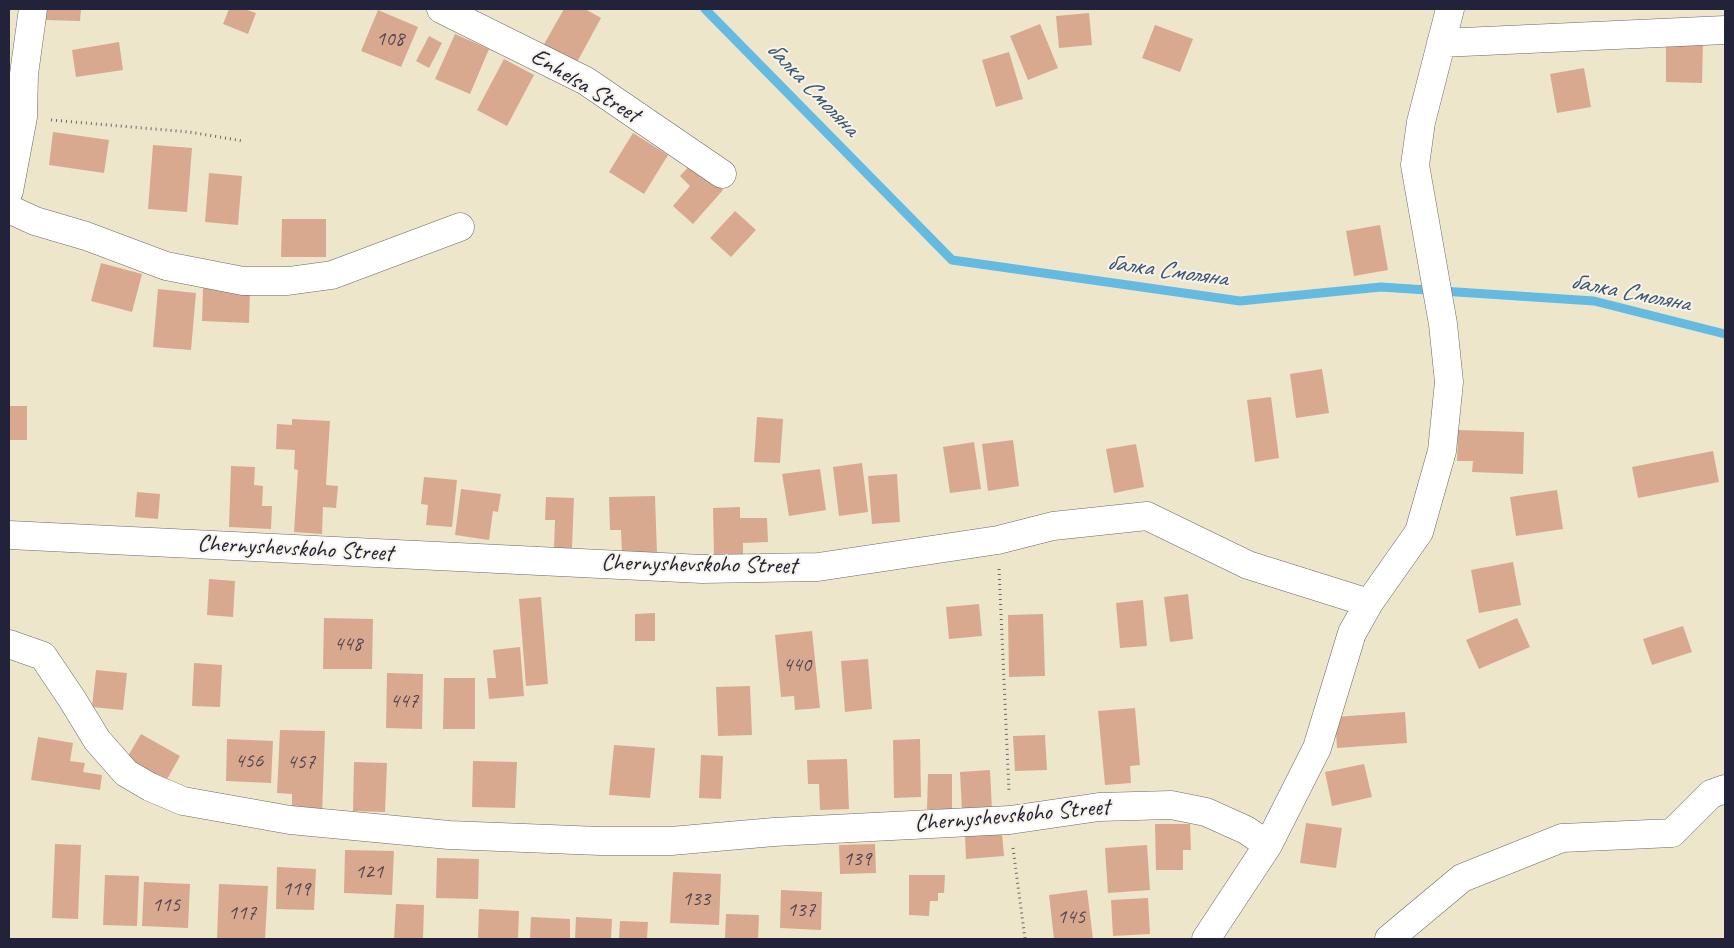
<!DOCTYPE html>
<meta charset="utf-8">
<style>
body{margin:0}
#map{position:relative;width:1734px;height:948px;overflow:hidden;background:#eee6ca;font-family:Caveat,sans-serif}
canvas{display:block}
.frame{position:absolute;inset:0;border:10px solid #22223b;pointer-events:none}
</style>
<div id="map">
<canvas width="1734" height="948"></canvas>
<div class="frame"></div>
</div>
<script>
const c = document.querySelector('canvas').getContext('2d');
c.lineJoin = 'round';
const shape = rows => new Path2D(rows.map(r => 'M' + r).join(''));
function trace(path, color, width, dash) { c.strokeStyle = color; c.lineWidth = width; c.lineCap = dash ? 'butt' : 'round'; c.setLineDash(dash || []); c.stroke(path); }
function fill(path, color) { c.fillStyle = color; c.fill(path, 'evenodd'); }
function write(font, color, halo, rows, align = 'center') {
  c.font = font + ' Caveat,sans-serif'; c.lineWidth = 4; c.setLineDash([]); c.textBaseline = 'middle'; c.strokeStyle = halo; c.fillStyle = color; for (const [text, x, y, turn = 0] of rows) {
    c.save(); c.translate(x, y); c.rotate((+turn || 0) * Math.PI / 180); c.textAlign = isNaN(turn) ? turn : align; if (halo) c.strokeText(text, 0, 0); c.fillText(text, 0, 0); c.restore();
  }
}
trace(shape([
 [705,9,952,260,1240,301,1381,287,1594,301,1725,334]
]), '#65bae1', 9);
fill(shape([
 [45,9,81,9,80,21,45,20],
 [229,9,244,9,256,13,248,34,223,24],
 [564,9,585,9,601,18,576,64,543,46],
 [378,10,418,27,401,67,361,51],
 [1089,13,1092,45,1059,48,1056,16],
 [1040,24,1058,68,1028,80,1010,36],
 [1155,25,1193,39,1180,72,1142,58],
 [455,34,489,49,470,94,435,79],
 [429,36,442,43,429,68,416,61],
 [119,42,123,70,76,77,72,50],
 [1666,42,1703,42,1702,83,1666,82],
 [1009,52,1023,99,996,107,982,60],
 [504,59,534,75,507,126,477,110],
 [1584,68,1591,107,1557,113,1550,74],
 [53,132,109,140,104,173,49,165],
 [633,133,668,155,644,194,609,172],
 [153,145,192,148,187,212,148,209],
 [692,163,723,190,693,224,673,206,690,186,680,176],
 [209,173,242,176,238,225,205,222],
 [735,211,756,230,731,257,710,238],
 [282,219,326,219,326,257,281,257],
 [1380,225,1388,270,1354,276,1346,231],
 [101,263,142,274,132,312,91,301],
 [203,288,250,290,249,323,202,321],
 [158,289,196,293,191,350,153,347],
 [1322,369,1329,413,1296,418,1290,374],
 [1271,397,1279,458,1255,462,1247,400],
 [9,406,27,406,27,440,9,440],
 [757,417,783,419,780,463,754,462],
 [292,419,330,421,326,485,338,486,336,508,323,507,322,534,294,532,298,470,294,469,295,450,276,449,277,424,292,425],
 [1458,430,1524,432,1523,474,1472,472,1473,461,1457,461],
 [1013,440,1019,486,988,491,982,444],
 [974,442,981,489,950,493,943,447],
 [1136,444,1144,487,1114,493,1106,449],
 [1713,451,1719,482,1638,498,1632,467],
 [862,463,868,512,839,516,833,467],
 [231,466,255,467,254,485,263,486,262,506,272,506,271,529,229,527],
 [820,469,826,510,789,516,782,474],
 [897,474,900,522,872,524,868,476],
 [424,477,457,480,452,527,426,525,428,505,421,504],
 [461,489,501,494,498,512,493,511,489,540,455,535],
 [1557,490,1563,529,1516,536,1510,497],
 [137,492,160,494,158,519,135,517],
 [655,496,657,554,622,554,621,530,610,530,609,497],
 [546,497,574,498,572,548,554,548,555,520,545,520],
 [740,507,740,518,767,518,768,542,743,543,743,554,714,554,713,508],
 [1513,562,1521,605,1479,613,1471,570],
 [209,579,235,581,233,617,207,615],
 [1188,594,1193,639,1170,642,1164,597],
 [541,597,548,684,526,686,519,599],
 [1143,600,1147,646,1120,648,1116,603],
 [979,604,982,636,949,639,946,607],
 [655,613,655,641,635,641,635,614],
 [1043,614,1045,676,1009,677,1008,615],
 [324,618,373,619,372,669,323,669],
 [1517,618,1530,647,1479,669,1466,640],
 [1683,626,1692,652,1652,665,1643,639],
 [812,631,820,708,795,710,794,696,781,697,775,635],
 [520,647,524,696,489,699,487,678,496,678,493,650],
 [868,659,872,709,845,712,841,661],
 [194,663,222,665,220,707,192,706],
 [96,670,127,673,123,710,92,707],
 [387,673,423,674,422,729,386,728],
 [444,678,475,678,475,729,443,729],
 [750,686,752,735,718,736,716,687],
 [1135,708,1140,765,1130,766,1131,783,1105,785,1098,711],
 [1405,712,1407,743,1337,748,1335,717],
 [280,730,325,731,322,815,292,814,292,794,277,793],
 [141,734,180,756,165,783,125,761],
 [1045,735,1047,770,1015,771,1013,736],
 [38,737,73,743,70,761,85,763,83,772,102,775,100,790,31,780],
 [227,739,273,741,271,783,226,781],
 [920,739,921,797,894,798,893,740],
 [614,745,655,748,650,798,609,795],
 [701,755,723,756,721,799,699,798],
 [847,759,849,809,820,810,819,784,808,784,807,760],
 [473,761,517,762,515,808,472,807],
 [354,762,387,763,385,812,353,811],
 [1364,764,1372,797,1332,806,1325,772],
 [990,770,992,810,962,811,960,772],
 [928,774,952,774,952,809,927,809],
 [1306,823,1342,828,1336,868,1300,863],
 [1155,824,1190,824,1191,850,1183,850,1183,870,1156,870],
 [1002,833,1004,856,966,859,965,836],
 [55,844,81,845,78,919,52,918],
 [875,844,876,873,840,874,839,845],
 [1147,845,1150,890,1108,893,1105,848],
 [345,850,394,851,392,895,344,893],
 [437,858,479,859,478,899,436,898],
 [277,867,316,869,314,910,276,909],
 [673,872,721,874,719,925,670,923],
 [105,875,139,876,137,926,103,925],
 [909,875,945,875,944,893,938,893,938,901,930,901,929,916,909,915],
 [144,882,190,884,188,928,142,926],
 [219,884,268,886,265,939,217,939],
 [781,890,822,892,821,930,780,928],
 [1087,890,1093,939,1054,939,1049,895],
 [1148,898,1150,934,1113,936,1111,900],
 [396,904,424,905,423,939,394,939],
 [479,909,519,911,518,939,478,939],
 [726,914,759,915,758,939,725,939],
 [531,917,570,919,570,939,530,939],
 [576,917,612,919,611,939,575,939],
 [620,921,648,922,647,939,619,939]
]), '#d9a98f');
const minor = shape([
 [441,9,586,81,722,174],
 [1441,43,1725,30],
 [9,191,23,117,24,74,33,9],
 [9,209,35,221,86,236,166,266,243,281,288,281,332,275,460,227],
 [9,535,702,569,818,567,998,540,1053,526,1147,516,1248,565,1369,603],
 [9,644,43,656,72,699,97,740,126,773,150,787,183,801,290,820,449,835,600,841,671,841,774,832,1010,820,1099,807,1171,805,1206,812,1246,830,1268,845],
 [1206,939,1268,845,1317,748,1352,633,1369,603,1419,532,1442,451,1449,382,1443,324,1415,165,1421,122,1450,9],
 [1389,939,1462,878,1562,838,1672,833,1711,794,1725,789]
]);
trace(minor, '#69676d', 29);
trace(shape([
 [51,120,189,132,243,141],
 [999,569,1009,792],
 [1013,848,1025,939]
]), '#69676d', 3, [1, 4]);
trace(minor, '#fff', 28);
write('21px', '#504450', null, [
 ["108",390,39],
 ["448",348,644],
 ["440",797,665],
 ["447",404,701],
 ["456",249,761],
 ["457",301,762],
 ["139",857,859],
 ["121",369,872],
 ["119",296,889],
 ["133",696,899],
 ["115",166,905],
 ["137",801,910],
 ["117",242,913],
 ["145",1071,917]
]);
write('24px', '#22223b', '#f7f3e8', [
 ["Enhelsa Street",585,86,31],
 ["Chernyshevskoho Street",295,549,3],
 ["Chernyshevskoho Street",699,565,1],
 ["Chernyshevskoho Street",1012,816,-5]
]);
write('italic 25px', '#395775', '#f7f3e8', [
 ["балка Смоляна",812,89,46],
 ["балка Смоляна",1167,271,8],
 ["балка Смоляна",1630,293,11]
]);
</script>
